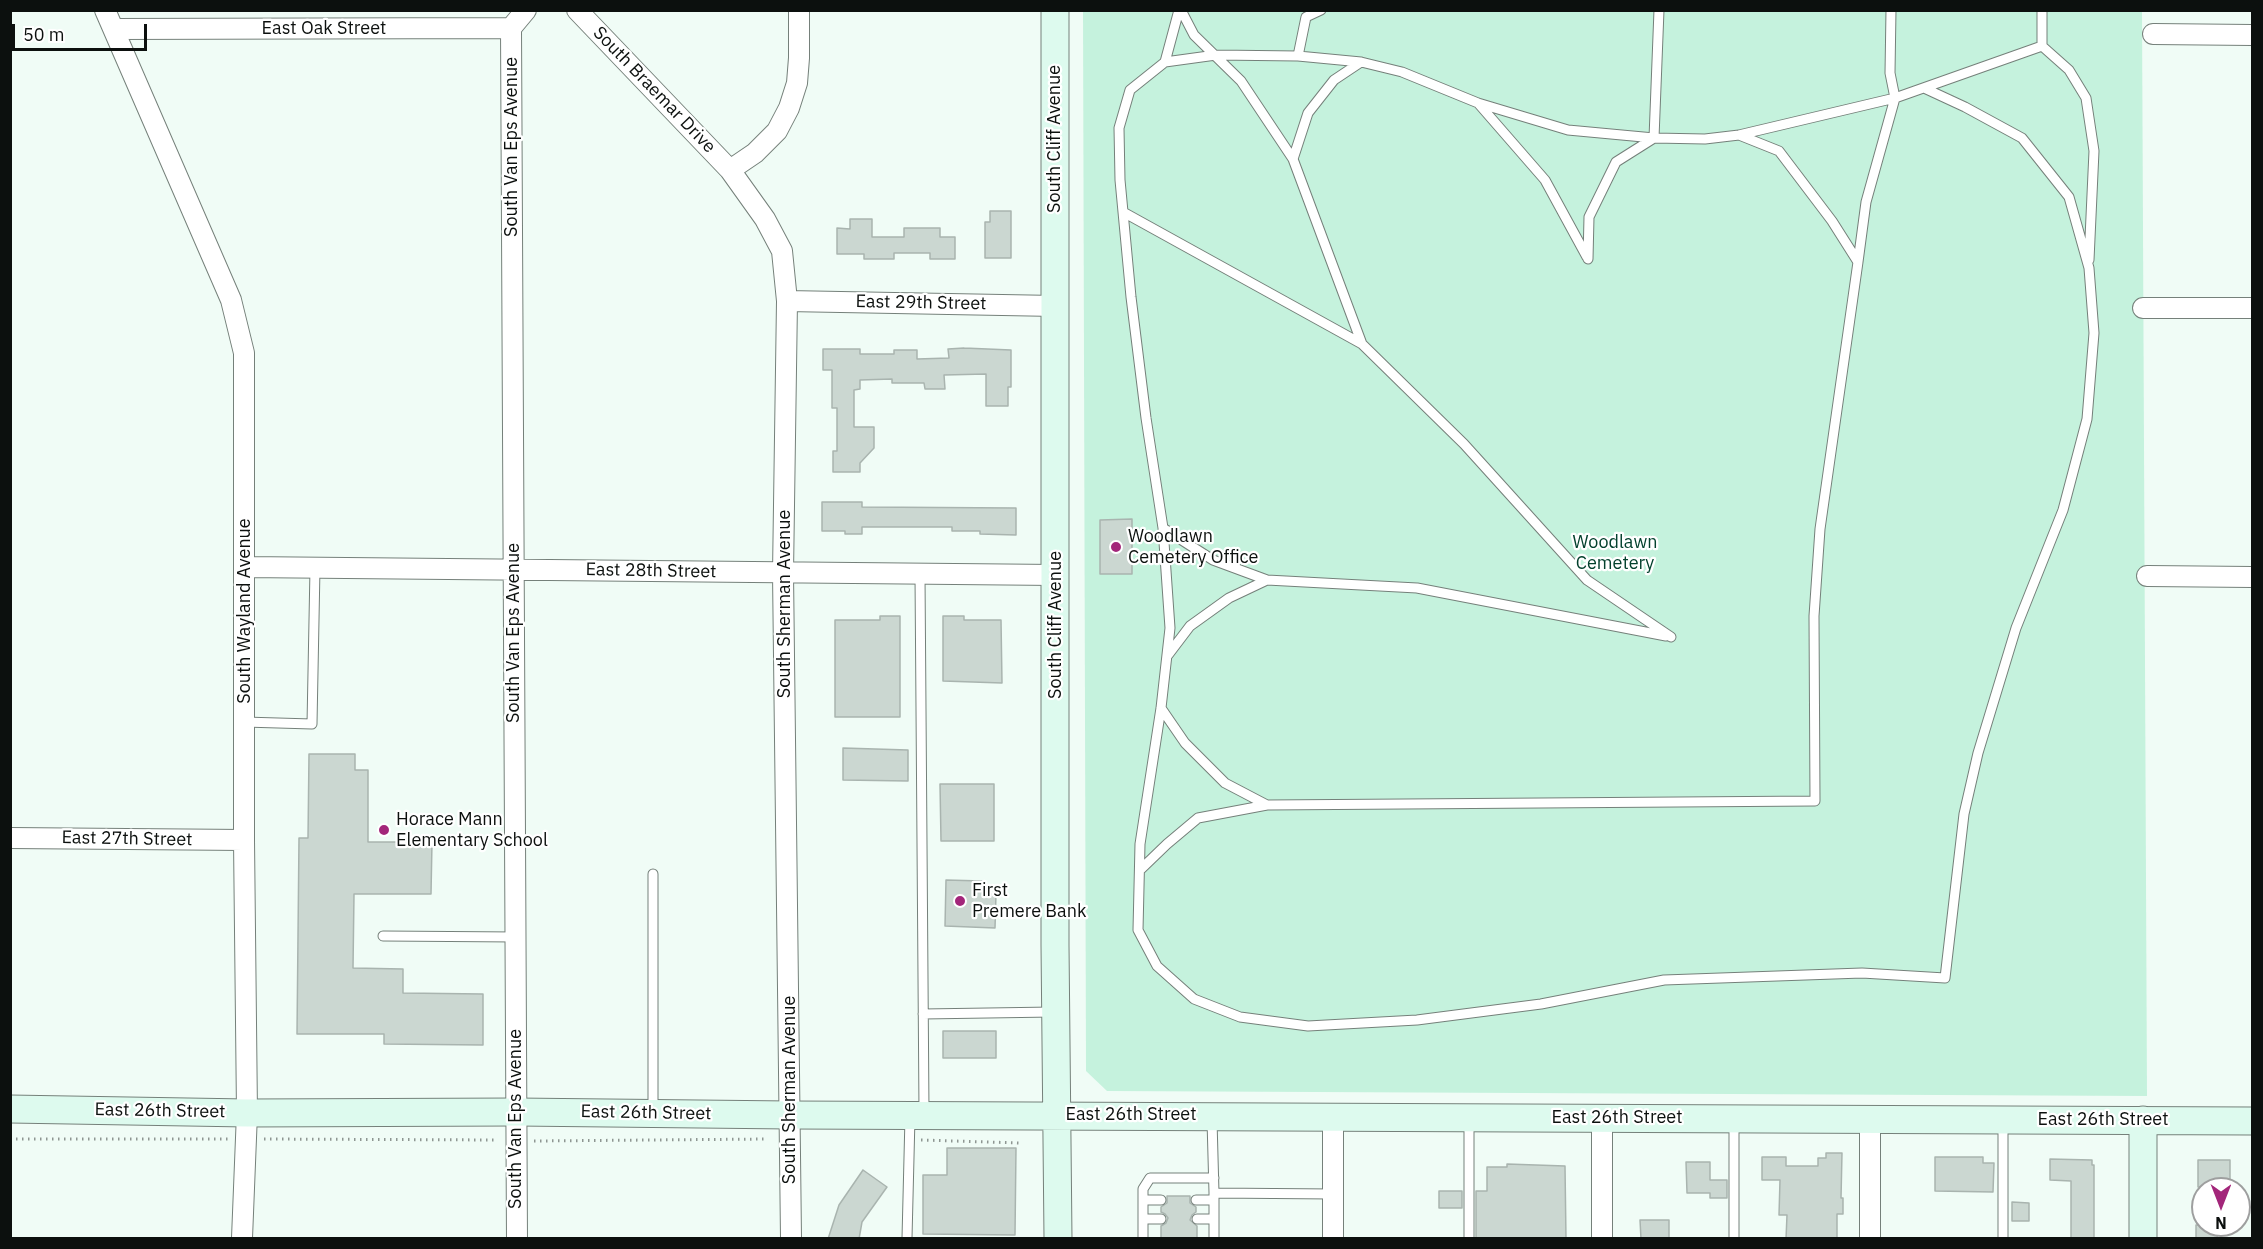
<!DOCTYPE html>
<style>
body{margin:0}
#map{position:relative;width:2263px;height:1249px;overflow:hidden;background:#f0fcf6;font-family:"IBM Plex Sans",sans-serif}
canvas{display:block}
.frame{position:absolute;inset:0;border:12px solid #0c100e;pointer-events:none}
.north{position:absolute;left:2191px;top:1177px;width:60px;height:60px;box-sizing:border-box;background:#fff;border:2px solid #9e9f9f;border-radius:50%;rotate:180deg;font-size:16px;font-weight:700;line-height:24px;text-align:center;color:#0c100e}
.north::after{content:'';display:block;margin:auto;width:21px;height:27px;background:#a3267a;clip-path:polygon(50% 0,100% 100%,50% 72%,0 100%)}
.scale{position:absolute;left:12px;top:24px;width:135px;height:27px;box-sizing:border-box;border:3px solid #0c100e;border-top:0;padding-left:8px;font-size:18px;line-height:21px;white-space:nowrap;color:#0c100e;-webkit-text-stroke:4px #fff;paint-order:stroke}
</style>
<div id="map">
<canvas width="2263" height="1249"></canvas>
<div class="frame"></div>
<div class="north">N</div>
<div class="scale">50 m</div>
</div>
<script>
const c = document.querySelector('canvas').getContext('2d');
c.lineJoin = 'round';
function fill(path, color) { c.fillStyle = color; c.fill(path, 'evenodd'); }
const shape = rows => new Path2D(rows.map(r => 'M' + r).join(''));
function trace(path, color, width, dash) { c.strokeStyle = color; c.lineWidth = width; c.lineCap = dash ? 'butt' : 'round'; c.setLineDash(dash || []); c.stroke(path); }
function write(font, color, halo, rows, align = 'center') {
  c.font = font + ' "IBM Plex Sans",sans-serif'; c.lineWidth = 4.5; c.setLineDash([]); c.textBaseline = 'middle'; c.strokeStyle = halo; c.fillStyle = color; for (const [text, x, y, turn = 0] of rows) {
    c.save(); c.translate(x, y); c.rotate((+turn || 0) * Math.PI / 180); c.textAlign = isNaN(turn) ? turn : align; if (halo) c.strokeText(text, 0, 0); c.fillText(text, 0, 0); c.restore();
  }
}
fill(shape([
 [1083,11,2142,11,2147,1096,1107,1091,1086,1071]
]), '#c5f2dd');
const building = shape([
 [990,211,1011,211,1011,258,985,258,985,222,990,222,990,211],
 [850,219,872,219,872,237,904,237,904,228,940,228,940,237,955,237,955,259,930,259,930,253,894,253,894,259,864,259,864,254,837,254,837,228,850,229,850,219],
 [964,348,1011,350,1011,387,1008,387,1008,406,986,406,986,374,944,375,945,389,925,389,924,383,892,383,892,379,860,380,860,389,854,390,854,427,874,427,874,448,860,463,860,472,833,472,833,451,837,451,837,408,832,408,832,370,823,370,823,349,860,349,860,354,894,354,894,350,917,350,917,359,949,358,948,349,964,348],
 [822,502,862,502,862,507,1016,508,1016,535,980,534,980,531,952,531,952,527,862,527,862,534,845,534,845,531,822,531,822,502],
 [1132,519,1132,574,1100,574,1100,520,1132,519],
 [880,616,900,616,900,717,835,717,835,620,880,620,880,616],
 [943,616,964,616,964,620,1001,620,1002,683,943,681,943,616],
 [843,748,908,750,908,781,843,780,843,748],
 [309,754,355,754,355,770,368,770,368,842,432,842,431,894,354,894,353,968,403,969,403,993,483,994,483,1045,384,1044,384,1034,297,1034,299,838,308,838,309,754],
 [940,784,994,784,994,841,941,841,940,784],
 [946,880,982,881,982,894,996,894,995,928,945,926,946,880],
 [943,1031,996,1031,996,1058,943,1058,943,1031],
 [947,1148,1016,1148,1015,1235,923,1234,923,1175,947,1175,947,1148],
 [1826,1153,1842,1153,1841,1198,1843,1198,1843,1214,1837,1214,1837,1239,1786,1239,1787,1215,1779,1215,1780,1180,1762,1180,1762,1157,1786,1157,1786,1166,1818,1166,1818,1158,1826,1158,1826,1153],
 [1935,1157,1983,1157,1983,1163,1994,1163,1993,1192,1935,1191,1935,1157],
 [2050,1159,2092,1160,2092,1165,2094,1165,2094,1239,2071,1239,2071,1181,2050,1180,2050,1159],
 [2198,1160,2230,1160,2230,1187,2198,1187,2198,1160],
 [1686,1162,1710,1162,1710,1180,1727,1180,1727,1198,1710,1198,1710,1193,1687,1193,1686,1162],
 [1507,1164,1565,1166,1566,1239,1476,1239,1476,1191,1487,1191,1487,1167,1507,1167,1507,1164],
 [863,1170,887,1187,862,1222,859,1239,828,1239,839,1205,863,1170],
 [1439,1191,1462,1191,1462,1208,1439,1208,1439,1191],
 [1167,1196,1190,1196,1190,1203,1196,1207,1196,1212,1192,1215,1190,1220,1197,1226,1197,1239,1161,1239,1161,1226,1166,1223,1168,1218,1165,1214,1161,1212,1161,1207,1167,1203,1167,1196],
 [2012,1202,2029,1203,2029,1221,2012,1221,2012,1202],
 [1640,1220,1669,1220,1669,1239,1641,1239,1640,1220],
 [2196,1225,2218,1225,2217,1239,2196,1239,2196,1225]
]);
fill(building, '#cbd7d1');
trace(building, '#a9b4af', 1.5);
const lane = shape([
 [1179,10,1165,62,1130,90,1119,128,1120,180,1131,297,1146,418,1163,528,1170,628,1161,708,1140,844,1138,930,1157,966,1194,999,1240,1017,1308,1026,1417,1020,1541,1004,1664,980,1862,973,1945,978,1964,814,1978,753,2016,628,2063,510,2087,419,2094,333,2089,268,2069,197,2022,138,1965,107,1924,88],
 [1181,10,1194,35,1241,81,1293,159,1362,344],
 [2042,46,2069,70,2086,98,2094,151,2089,260],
 [1298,56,1306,17,1321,10],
 [1165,62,1216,55,1298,56,1361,62,1402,72,1478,103,1568,130,1654,138,1705,139,1739,135,1895,98,2042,46,2042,10],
 [1478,103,1545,180,1587,257],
 [1293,159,1308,113,1334,80,1361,62],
 [1123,212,1362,344,1464,444,1587,580,1671,637],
 [1588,259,1589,217,1616,162,1654,138,1659,10],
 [1858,262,1866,202,1895,98,1890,73,1891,10],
 [1163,528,1213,560,1267,580,1417,588,1666,636],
 [920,575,924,1112],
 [1168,655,1190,626,1229,598,1267,580],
 [1161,708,1185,743,1225,783,1267,805,1815,801,1814,616,1820,529,1858,262,1832,221,1779,151,1739,135],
 [244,722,312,724,315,568],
 [1140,870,1167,844,1198,818,1267,805],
 [653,874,653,1111],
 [383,936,516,937],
 [923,1014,1053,1012],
 [1212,1120,1214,1193,1333,1194],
 [1469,1120,1469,1238],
 [1734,1121,1734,1238],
 [2003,1122,2003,1238],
 [1143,1200,1161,1200],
 [1196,1200,1214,1200],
 [1143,1219,1161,1219],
 [1197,1219,1214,1219],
 [907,1238,910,1117],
 [1143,1238,1143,1189,1150,1178,1214,1178],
 [1214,1238,1214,1193]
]);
const street = shape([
 [105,10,231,300,244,353,244,840,247,1113,242,1238],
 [577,10,730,170,765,219,782,251,787,301,783,573,791,1238],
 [511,28,517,1238],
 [114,29,511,28,526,10],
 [2153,34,2252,35],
 [730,170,755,153,777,131,789,108,797,83,799,58,799,10],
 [787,301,1056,306],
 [2143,308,2252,308],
 [245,567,1056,575],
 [2147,576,2252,577],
 [10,838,244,840],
 [1333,1117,1333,1238],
 [1602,1238,1602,1118],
 [1870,1238,1870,1120]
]);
const secondary = shape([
 [1055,10,1055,945,1058,1238],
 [10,1109,247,1113,517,1112,790,1115,2252,1121],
 [2143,1120,2143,1238]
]);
trace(lane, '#75807a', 11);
trace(street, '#75807a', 22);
trace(secondary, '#75807a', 29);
trace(shape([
 [10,1139,228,1139],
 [264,1139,498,1140],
 [921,1140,1020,1143],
 [534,1141,768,1139]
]), '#8e9692', 3, [1.5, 4.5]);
trace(lane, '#fff', 9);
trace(street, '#fff', 20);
trace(secondary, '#ddfaee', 27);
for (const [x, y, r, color] of [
 [1116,547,6,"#a3267a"],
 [384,830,6,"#a3267a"],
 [960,901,6,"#a3267a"]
]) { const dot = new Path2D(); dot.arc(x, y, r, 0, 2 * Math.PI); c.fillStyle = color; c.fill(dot); trace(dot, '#fff', 2); }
write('18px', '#0c100e', '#fff', [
 ["East Oak Street",324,29],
 ["South Braemar Drive",654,90,46],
 ["South Cliff Avenue",1055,139,-90],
 ["South Van Eps Avenue",512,147,-90],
 ["East 29th Street",921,303,1],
 ["East 28th Street",651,571,1],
 ["South Sherman Avenue",785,604,-90],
 ["South Wayland Avenue",245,611,-90],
 ["South Cliff Avenue",1056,625,-90],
 ["South Van Eps Avenue",514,633,-90],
 ["East 27th Street",127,839,1],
 ["South Sherman Avenue",790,1090,-90],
 ["East 26th Street",160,1111,1],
 ["East 26th Street",646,1113,1],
 ["East 26th Street",1131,1115],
 ["East 26th Street",1617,1118],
 ["South Van Eps Avenue",516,1119,-90],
 ["East 26th Street",2103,1120]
]);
write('18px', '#0c100e', '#fff', [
 ["Woodlawn",1128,537],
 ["Cemetery Office",1128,558],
 ["Horace Mann",396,820],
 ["Elementary School",396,841],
 ["First",972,891],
 ["Premere Bank",972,912]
], 'left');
write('18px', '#03412d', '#fff', [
 ["Woodlawn",1615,543],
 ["Cemetery",1615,564]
]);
</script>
